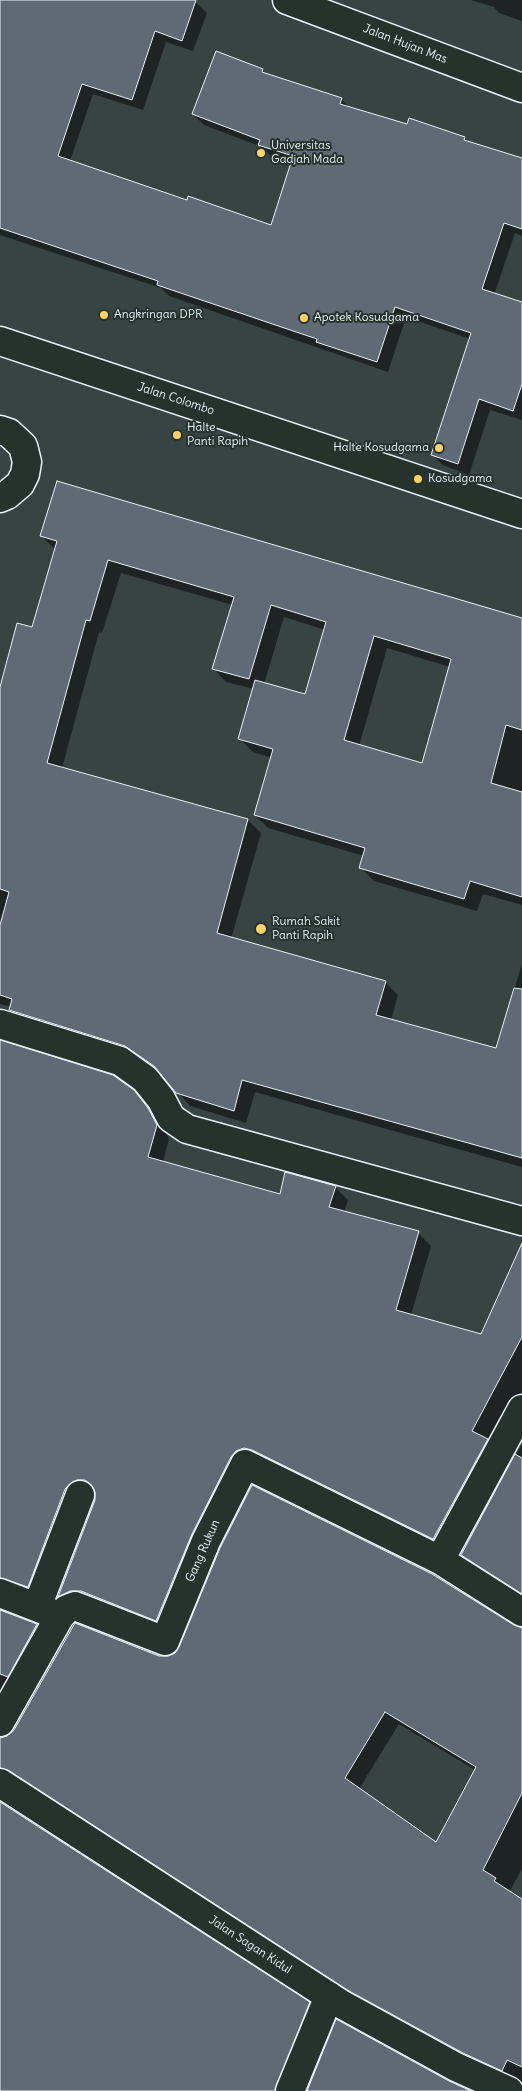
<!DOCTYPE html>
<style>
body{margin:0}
canvas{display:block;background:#374442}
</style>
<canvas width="522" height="2091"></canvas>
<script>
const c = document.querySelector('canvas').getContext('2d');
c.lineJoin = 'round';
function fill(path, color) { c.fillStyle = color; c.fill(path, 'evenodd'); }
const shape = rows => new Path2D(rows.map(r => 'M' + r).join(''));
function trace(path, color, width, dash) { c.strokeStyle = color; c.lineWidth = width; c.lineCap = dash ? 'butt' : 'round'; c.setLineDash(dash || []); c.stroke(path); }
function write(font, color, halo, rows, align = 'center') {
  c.font = font + ' Delius,sans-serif'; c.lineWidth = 4; c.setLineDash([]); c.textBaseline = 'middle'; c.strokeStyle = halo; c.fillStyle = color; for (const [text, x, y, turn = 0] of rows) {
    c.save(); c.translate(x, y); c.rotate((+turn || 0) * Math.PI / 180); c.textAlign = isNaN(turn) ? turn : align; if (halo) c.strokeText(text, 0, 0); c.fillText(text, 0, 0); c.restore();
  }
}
fill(shape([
 [0,0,190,0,195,2,207,13,193,51,166,42,143,110,93,94,70,161,272,227,293,163,271,156,262,147,204,125,193,114,216,53,263,70,267,75,341,99,351,109,408,126,410,119,465,138,469,142,522,159,522,236,515,233,494,295,522,304,522,420,490,410,469,475,443,465,432,454,470,339,406,317,388,372,169,296,161,288,0,235],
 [471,0,522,0,522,21,499,13,494,7],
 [41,536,522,618,522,905,483,894,477,911,374,881,361,868,364,856,268,828,255,815,272,758,253,752,240,739,254,689,226,682,214,669,233,605,121,573,102,633,99,632,62,768,248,820,261,833,231,939,385,982,398,995,391,1020,497,1050,522,963,522,1167,255,1092,246,1123,190,1106,163,1075,139,1059,23,1023,10,1010,11,1007,0,1004,0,691,32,629,56,550],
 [284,617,325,630,306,695,264,684],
 [387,648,450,667,423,764,359,746],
 [0,1047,133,1091,161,1122,169,1139,163,1162,280,1196,335,1187,348,1200,344,1213,418,1233,431,1246,411,1315,482,1336,522,1255,522,1414,447,1551,257,1461,169,1633,72,1609,59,1596,96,1500,97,1493,91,1492,41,1599,0,1598],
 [522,1444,522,1597,475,1567,462,1554],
 [0,1611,37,1625,50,1638,0,1726],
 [513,1626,522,1629,522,1869,509,1892,522,1901,522,2086,477,2066,363,2003,0,1787,0,1739,8,1737,159,1657],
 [399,1724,475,1770,437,1844,359,1789],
 [0,1803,309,2003,322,2016,291,2091,0,2091]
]), '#0007');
const building = shape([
 [0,0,196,0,182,41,155,31,132,100,82,84,58,156,187,200,188,196,271,225,293,156,258,145,260,140,192,114,216,51,263,69,262,72,342,98,340,104,407,124,409,118,465,137,464,140,522,158,522,229,504,223,482,289,522,302,522,384,513,411,479,399,458,464,431,455,471,333,395,307,377,362,316,342,317,339,157,285,158,281,0,228,0,0],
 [57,481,522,618,522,730,506,725,491,783,522,792,522,897,470,881,464,899,359,868,365,848,254,815,273,749,238,739,255,680,305,694,326,622,271,605,249,679,212,669,234,597,108,560,90,621,86,620,47,763,248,819,217,933,386,981,376,1015,496,1048,514,988,522,989,522,1158,242,1080,234,1111,176,1093,154,1066,125,1046,9,1010,12,999,0,995,0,925,9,892,0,889,0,687,17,623,32,627,57,541,40,536,57,481],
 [374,636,451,659,422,763,344,740,374,636],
 [0,1040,113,1075,134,1090,148,1108,157,1125,148,1157,280,1194,285,1172,336,1186,329,1207,419,1231,396,1310,481,1334,522,1243,522,1337,472,1431,488,1439,433,1539,252,1450,244,1448,236,1451,231,1457,192,1534,156,1621,81,1591,70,1591,58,1597,95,1500,95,1492,92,1486,85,1480,77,1480,71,1483,65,1489,28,1587,0,1578,0,1040],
 [515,1454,522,1458,522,1594,461,1555,515,1454],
 [252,1485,432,1574,514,1625,522,1628,522,1793,483,1870,496,1878,494,1881,522,1899,522,2067,507,2060,502,2071,463,2053,349,1991,8,1770,0,1768,0,1738,7,1736,14,1730,75,1623,159,1656,168,1656,175,1653,179,1647,220,1548,252,1485],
 [385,1712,476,1767,436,1842,345,1778,385,1712],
 [0,1610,37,1624,8,1677,0,1674,0,1610],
 [0,1802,310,2002,275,2091,0,2091,0,1802],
 [336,2019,449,2081,471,2091,307,2091,336,2019]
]);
fill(building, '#606a74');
trace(building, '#e8f1f8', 1);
const minor = shape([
 [287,0,522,88],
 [0,430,9,433,23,446,27,462,25,474,20,484,7,495,0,498],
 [0,1024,120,1061,145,1079,161,1099,171,1118,187,1129,522,1221],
 [440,1560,522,1409],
 [0,1593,54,1614],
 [37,1607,80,1495],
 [0,1722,60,1616,67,1609,75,1606,165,1641,206,1541,245,1464,440,1560,522,1612],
 [0,1783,341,2004,456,2067,509,2091],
 [290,2091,329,1996]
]);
const major = shape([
 [0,341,522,514]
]);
trace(minor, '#e8f1f8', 31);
trace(major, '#e8f1f8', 31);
trace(minor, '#26332d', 28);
trace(major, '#26332d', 28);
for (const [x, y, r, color] of [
 [261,153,5,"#ffd166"],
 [104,315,5,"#ffd166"],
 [304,318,5,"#ffd166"],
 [177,435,5,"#ffd166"],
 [439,448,5,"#ffd166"],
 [418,479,5,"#ffd166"],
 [261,929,6,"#ffd166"]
]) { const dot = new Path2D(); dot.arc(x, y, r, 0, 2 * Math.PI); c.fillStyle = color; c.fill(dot); trace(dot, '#26332d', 2); }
write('12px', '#e8f1f8', '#26332d', [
 ["Jalan Hujan Mas",405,44,21],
 ["Jalan Colombo",176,399,18],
 ["Gang Rukun",203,1551,-66],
 ["Jalan Sagan Kidul",250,1945,33]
]);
write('12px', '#e8f1f8', '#26332d', [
 ["Universitas",271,146],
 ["Gadjah Mada",271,160],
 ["Angkringan DPR",114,315],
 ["Apotek Kosudgama",314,318],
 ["Halte",187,428],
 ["Panti Rapih",187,442],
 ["Halte Kosudgama",429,448,"right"],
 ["Kosudgama",428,479],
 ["Rumah Sakit",272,922],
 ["Panti Rapih",272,936]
], 'left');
</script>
